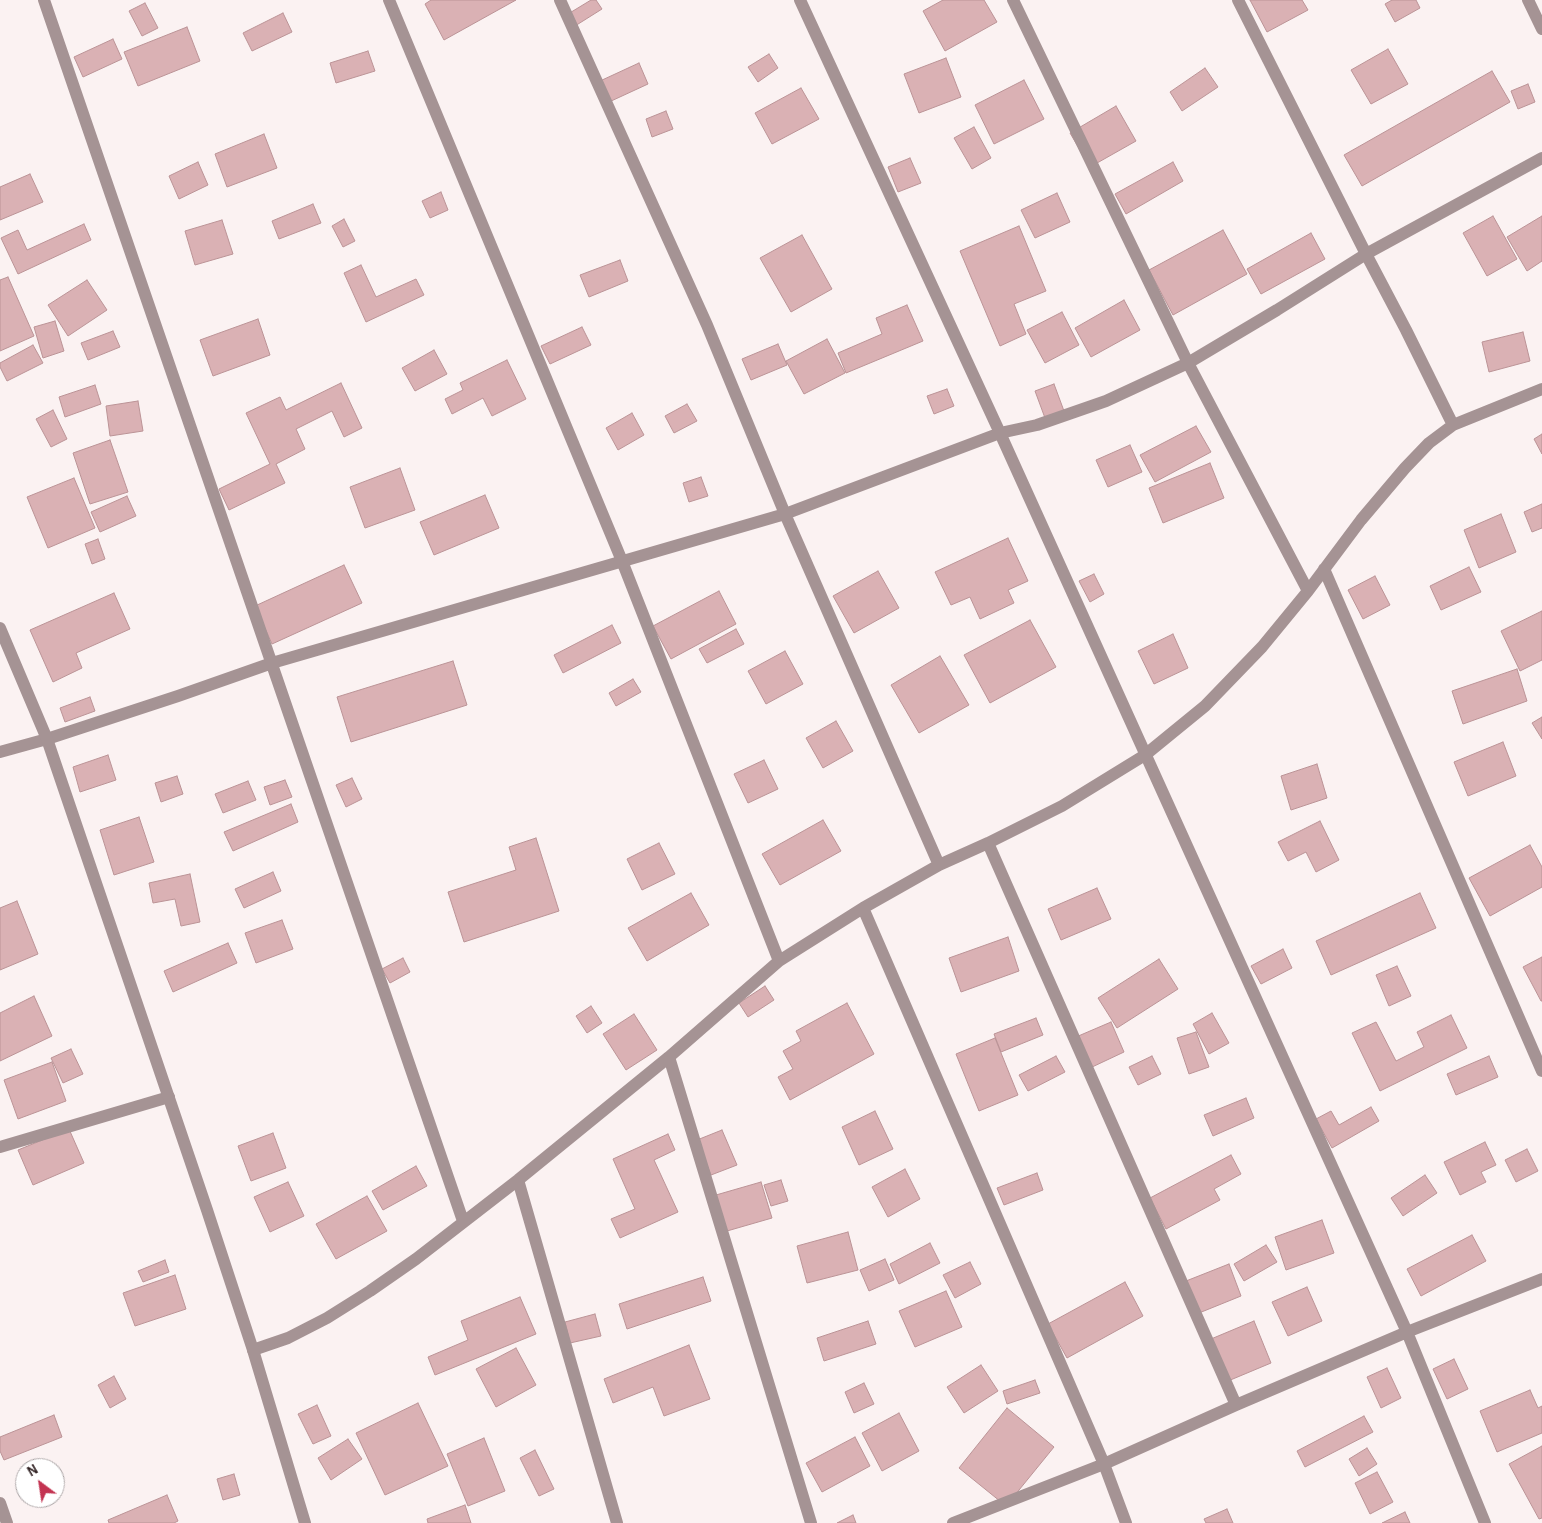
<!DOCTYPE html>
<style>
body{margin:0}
#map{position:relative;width:1542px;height:1523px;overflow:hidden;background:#fbf2f2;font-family:"Alegreya Sans",sans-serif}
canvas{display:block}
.north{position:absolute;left:15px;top:1458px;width:50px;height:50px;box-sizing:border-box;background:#fff;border:1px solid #aca6a7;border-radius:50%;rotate:329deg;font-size:14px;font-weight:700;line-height:20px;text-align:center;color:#302122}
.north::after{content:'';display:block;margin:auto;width:18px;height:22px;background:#c33351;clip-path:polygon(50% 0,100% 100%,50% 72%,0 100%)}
</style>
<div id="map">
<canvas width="1542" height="1523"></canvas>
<div class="north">N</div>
</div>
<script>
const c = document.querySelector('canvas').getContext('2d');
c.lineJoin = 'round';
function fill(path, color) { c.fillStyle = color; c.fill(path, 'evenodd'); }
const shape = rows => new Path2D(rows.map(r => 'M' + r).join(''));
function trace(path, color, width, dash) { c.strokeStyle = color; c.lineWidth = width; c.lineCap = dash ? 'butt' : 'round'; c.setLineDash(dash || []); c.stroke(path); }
const building = shape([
 [431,0,516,0,444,40,425,4,431,0],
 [591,0,596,0,602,9,575,26,568,14,591,0],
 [943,0,984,0,997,22,945,51,923,11,943,0],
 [1250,0,1302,0,1308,10,1267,32,1250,0],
 [1392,0,1416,0,1420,8,1395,22,1385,4,1392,0],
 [145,3,158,28,142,36,129,11,145,3],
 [283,13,292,32,252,51,243,33,283,13],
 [187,27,200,61,138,86,124,52,187,27],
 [113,39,122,59,83,77,74,57,113,39],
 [1388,49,1408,84,1371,104,1351,70,1388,49],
 [368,51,375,71,336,83,330,63,368,51],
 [769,54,778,68,758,82,748,67,769,54],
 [946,58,961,97,919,113,904,74,946,58],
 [639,63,648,84,609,102,600,81,639,63],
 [1205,68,1218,87,1182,111,1170,92,1205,68],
 [1492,71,1510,102,1362,186,1344,155,1492,71],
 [1024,80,1044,119,994,144,975,105,1024,80],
 [1528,84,1535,102,1518,109,1511,91,1528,84],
 [801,88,819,119,772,144,755,113,801,88],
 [1116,106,1136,141,1090,167,1070,133,1116,106],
 [666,111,673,129,652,137,646,119,666,111],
 [974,127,991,158,972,169,954,138,974,127],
 [264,134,277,168,227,187,215,154,264,134],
 [910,158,921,183,898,192,888,167,910,158],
 [198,162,208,185,179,199,169,176,198,162],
 [1173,162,1183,181,1126,214,1115,194,1173,162],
 [30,174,43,202,0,220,0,187,30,174],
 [441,192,448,210,430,218,422,201,441,192],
 [1057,193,1070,222,1035,238,1021,210,1057,193],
 [313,204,321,223,279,239,272,221,313,204],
 [1493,216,1517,259,1487,276,1463,233,1493,216],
 [1542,216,1542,261,1527,271,1507,237,1542,216],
 [344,219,355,241,343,247,332,226,344,219],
 [222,220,233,254,195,265,185,231,222,220],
 [84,224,91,240,18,274,1,238,18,230,27,250,84,224],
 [1019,226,1046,291,1014,304,1026,334,1000,346,960,251,1019,226],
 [1223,230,1247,274,1173,315,1149,270,1223,230],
 [1311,233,1325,259,1261,294,1247,269,1311,233],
 [802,235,832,289,791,312,760,258,802,235],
 [620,260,628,281,589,297,580,275,620,260],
 [361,265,376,297,416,279,424,295,366,322,344,273,361,265],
 [8,277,34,336,0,351,0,280,8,277],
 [87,280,107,310,68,336,48,305,87,280],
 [1124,300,1140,330,1091,357,1075,328,1124,300],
 [907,305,923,341,846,373,838,353,882,334,876,318,907,305],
 [1062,312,1079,345,1045,363,1027,330,1062,312],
 [258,319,270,355,213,376,200,340,258,319],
 [55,321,64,351,43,358,34,327,55,321],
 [582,327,591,345,550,364,541,346,582,327],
 [113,331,120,347,88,360,81,343,113,331],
 [1523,332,1530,361,1489,372,1482,342,1523,332],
 [827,339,845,373,804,394,786,361,827,339],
 [778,344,787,365,751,380,742,359,778,344],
 [33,345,43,363,7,381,0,367,0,363,33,345],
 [434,350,447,374,415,391,402,368,434,350],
 [507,360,526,399,492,416,483,398,452,414,445,399,463,390,460,383,507,360],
 [341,383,362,428,344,437,332,411,296,429,305,449,276,464,285,483,229,510,219,489,270,464,246,413,280,397,286,410,341,383],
 [1054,384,1064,411,1045,418,1035,391,1054,384],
 [95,385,101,404,65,417,59,397,95,385],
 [947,389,954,406,934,414,927,396,947,389],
 [138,401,143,431,110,436,106,406,138,401],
 [687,404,697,421,674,433,665,416,687,404],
 [53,410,67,439,51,447,36,419,53,410],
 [632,413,644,435,618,450,606,428,632,413],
 [1196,426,1211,452,1155,482,1140,455,1196,426],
 [1542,434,1542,454,1534,439,1542,434],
 [110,440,128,492,90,504,73,453,110,440],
 [1130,445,1142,472,1108,487,1096,460,1130,445],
 [1210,463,1224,498,1163,523,1149,488,1210,463],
 [400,468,415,510,365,528,350,487,400,468],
 [701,477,708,496,689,502,683,483,701,477],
 [74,478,95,528,48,548,27,497,74,478],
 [485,495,499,528,434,555,420,522,485,495],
 [127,496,136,516,100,532,91,512,127,496],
 [1542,504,1542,528,1532,532,1524,512,1542,504],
 [1501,514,1516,552,1479,568,1464,530,1501,514],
 [1008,538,1028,581,1008,590,1014,603,980,619,970,597,951,605,935,572,1008,538],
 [98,539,105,559,92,564,85,544,98,539],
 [344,565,362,603,272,644,255,606,344,565],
 [1469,567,1481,592,1441,610,1430,586,1469,567],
 [878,571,899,608,854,633,833,596,878,571],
 [1094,574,1104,594,1090,602,1079,581,1094,574],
 [1375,576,1390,605,1363,619,1348,590,1375,576],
 [719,591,736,624,671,659,653,626,719,591],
 [114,593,130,629,76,653,82,668,53,682,30,630,114,593],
 [1542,611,1542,660,1520,671,1501,631,1542,611],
 [1030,620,1056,667,990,703,964,655,1030,620],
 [612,625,621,643,563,673,554,655,612,625],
 [736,629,744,644,707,663,699,649,736,629],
 [1173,634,1188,668,1154,684,1138,651,1173,634],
 [785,651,803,684,766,704,748,671,785,651],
 [940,656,969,705,919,733,891,685,940,656],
 [453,661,467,705,351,742,337,697,453,661],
 [1517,669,1527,701,1463,724,1452,691,1517,669],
 [633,679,641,692,616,706,609,693,633,679],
 [90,697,95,711,65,722,60,708,90,697],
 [1542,717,1542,739,1532,723,1542,717],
 [836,721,853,751,823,768,806,738,836,721],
 [1503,742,1516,776,1468,796,1454,762,1503,742],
 [108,755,116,780,80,792,73,767,108,755],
 [764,760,778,789,748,803,734,774,764,760],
 [1317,764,1327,798,1291,810,1281,776,1317,764],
 [177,776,183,794,161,802,155,783,177,776],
 [352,778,362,799,346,807,336,785,352,778],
 [285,780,292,797,270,805,264,787,285,780],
 [248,781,256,800,223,813,215,794,248,781],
 [291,804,298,822,233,851,224,832,291,804],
 [139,817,154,862,114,875,100,830,139,817],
 [823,820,841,851,780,885,762,854,823,820],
 [1320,821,1339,860,1316,872,1306,852,1288,861,1278,842,1320,821],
 [536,838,559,911,464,942,448,892,516,870,509,847,536,838],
 [659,843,675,874,642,890,627,859,659,843],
 [1530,845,1542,867,1542,887,1490,916,1469,878,1530,845],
 [273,872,281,891,244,908,235,889,273,872],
 [190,874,200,922,181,926,175,899,153,903,149,883,190,874],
 [1097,888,1111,919,1061,940,1048,909,1097,888],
 [691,893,709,925,647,961,628,928,691,893],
 [1420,893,1436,928,1331,975,1316,941,1420,893],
 [17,901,38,954,0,970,0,908,17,901],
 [282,920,293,949,256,963,245,933,282,920],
 [1008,937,1019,971,961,992,949,958,1008,937],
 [228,943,237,963,173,992,164,971,228,943],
 [1283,949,1292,968,1261,984,1251,966,1283,949],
 [1542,957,1542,1001,1541,1001,1523,967,1542,957],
 [403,958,410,972,390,983,382,969,403,958],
 [1159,959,1178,989,1117,1028,1098,998,1159,959],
 [1397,966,1411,996,1389,1006,1376,975,1397,966],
 [765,986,774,1000,748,1017,739,1003,765,986],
 [34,996,52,1036,0,1061,0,1013,34,996],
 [847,1003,874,1054,790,1100,778,1077,793,1069,783,1051,801,1041,796,1031,847,1003],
 [591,1006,602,1023,587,1033,576,1016,591,1006],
 [1212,1013,1229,1043,1209,1054,1193,1024,1212,1013],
 [634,1014,657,1050,626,1070,603,1034,634,1014],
 [1451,1015,1467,1048,1380,1091,1352,1033,1376,1022,1396,1061,1424,1047,1417,1032,1451,1015],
 [1036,1018,1043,1035,1001,1052,994,1034,1036,1018],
 [1111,1022,1124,1052,1090,1068,1076,1037,1111,1022],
 [1196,1032,1209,1067,1189,1074,1177,1038,1196,1032],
 [995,1038,1018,1095,979,1111,956,1054,995,1038],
 [71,1049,83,1074,63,1083,51,1058,71,1049],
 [1056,1056,1065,1072,1028,1091,1019,1075,1056,1056],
 [1152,1056,1161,1074,1138,1085,1129,1067,1152,1056],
 [1489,1056,1498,1077,1456,1095,1447,1074,1489,1056],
 [52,1062,66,1101,18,1119,4,1080,52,1062],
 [1246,1098,1254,1118,1213,1136,1204,1115,1246,1098],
 [1371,1107,1379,1121,1332,1148,1316,1119,1331,1111,1339,1125,1371,1107],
 [875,1111,893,1149,859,1165,842,1127,875,1111],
 [69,1129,84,1163,33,1185,18,1150,69,1129],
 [722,1130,737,1165,711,1175,697,1140,722,1130],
 [273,1133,286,1168,251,1181,238,1146,273,1133],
 [668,1134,675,1150,654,1160,678,1212,620,1238,611,1219,635,1209,613,1159,668,1134],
 [1485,1142,1496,1165,1481,1172,1486,1182,1460,1195,1444,1162,1485,1142],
 [1527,1149,1538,1171,1516,1182,1505,1160,1527,1149],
 [1231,1155,1241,1174,1214,1189,1220,1200,1166,1229,1150,1198,1231,1155],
 [416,1166,427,1186,383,1210,372,1191,416,1166],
 [905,1169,920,1199,888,1217,872,1187,905,1169],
 [1037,1173,1043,1190,1004,1205,997,1188,1037,1173],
 [1425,1175,1437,1193,1403,1216,1391,1198,1425,1175],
 [781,1180,788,1201,771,1206,764,1185,781,1180],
 [288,1182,304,1216,270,1232,254,1197,288,1182],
 [761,1182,772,1218,727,1231,716,1195,761,1182],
 [367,1196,387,1231,336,1259,316,1224,367,1196],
 [1322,1220,1334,1253,1286,1270,1275,1237,1322,1220],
 [848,1232,858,1270,807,1283,797,1246,848,1232],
 [1472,1235,1486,1261,1421,1296,1407,1269,1472,1235],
 [930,1243,940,1263,899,1284,890,1264,930,1243],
 [1266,1245,1277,1262,1244,1281,1234,1264,1266,1245],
 [885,1259,894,1280,869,1291,860,1270,885,1259],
 [165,1260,169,1272,143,1282,138,1271,165,1260],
 [970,1262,981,1284,955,1298,943,1275,970,1262],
 [1229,1264,1241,1296,1199,1313,1186,1281,1229,1264],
 [175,1275,186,1309,135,1326,123,1293,175,1275],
 [703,1277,711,1301,627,1329,619,1304,703,1277],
 [1125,1282,1143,1316,1067,1358,1048,1324,1125,1282],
 [1307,1287,1322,1321,1288,1336,1272,1302,1307,1287],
 [946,1291,962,1327,915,1347,899,1311,946,1291],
 [520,1297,536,1334,435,1375,428,1357,468,1340,461,1321,520,1297],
 [595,1314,601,1336,570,1343,565,1322,595,1314],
 [868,1321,876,1344,824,1361,817,1338,868,1321],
 [1254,1321,1271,1363,1228,1381,1211,1339,1254,1321],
 [689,1345,710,1399,664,1416,653,1387,613,1403,604,1379,689,1345],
 [516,1348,536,1385,496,1407,476,1369,516,1348],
 [1454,1359,1468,1389,1447,1399,1433,1369,1454,1359],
 [981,1365,998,1391,964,1413,947,1387,981,1365],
 [1387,1368,1401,1398,1381,1408,1367,1377,1387,1368],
 [114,1376,126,1399,110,1408,98,1385,114,1376],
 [1035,1380,1040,1393,1007,1404,1003,1391,1035,1380],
 [864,1383,874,1404,854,1413,845,1392,864,1383],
 [1530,1390,1538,1408,1542,1406,1542,1433,1497,1452,1480,1411,1530,1390],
 [418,1403,448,1466,385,1495,356,1433,418,1403],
 [317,1405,331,1436,313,1444,298,1414,317,1405],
 [1007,1408,1054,1447,1006,1506,959,1468,1007,1408],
 [899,1413,919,1451,882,1471,862,1433,899,1413],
 [54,1415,62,1437,4,1460,0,1451,0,1437,54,1415],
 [1364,1416,1373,1432,1305,1467,1297,1451,1364,1416],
 [855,1437,870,1466,822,1492,806,1463,855,1437],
 [484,1438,505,1491,468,1506,447,1454,484,1438],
 [348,1439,362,1459,331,1480,318,1458,348,1439],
 [1542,1446,1542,1518,1539,1519,1509,1464,1542,1446],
 [1367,1448,1377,1464,1359,1476,1349,1459,1367,1448],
 [535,1450,554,1489,539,1496,520,1458,535,1450],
 [1377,1472,1393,1502,1370,1514,1355,1483,1377,1472],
 [234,1474,240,1495,223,1500,217,1479,234,1474],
 [167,1495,178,1521,174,1523,109,1523,108,1520,167,1495],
 [465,1505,471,1523,428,1523,427,1519,465,1505],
 [1227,1509,1233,1523,1206,1523,1204,1519,1227,1509],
 [1405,1512,1410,1523,1382,1523,1405,1512],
 [853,1515,856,1523,837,1523,853,1515]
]);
fill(building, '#dab1b4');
trace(building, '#bb9396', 1);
trace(shape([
 [44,0,463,1221],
 [389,0,622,561,779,961],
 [560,0,707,325,785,514,939,865],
 [800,0,1000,433,1407,1332,1485,1523],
 [1013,0,1188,363,1308,591],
 [1238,0,1366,254,1406,330,1453,425],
 [1528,0,1542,29],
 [1324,569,1542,1071],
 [0,752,47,739,178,696,272,663,785,514,1000,433,1037,425,1106,401,1188,363,1277,310,1366,254,1542,158],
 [988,843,1236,1405],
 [863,908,1104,1464,1126,1523],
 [669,1057,811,1523],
 [0,1147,169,1097],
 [518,1180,617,1523],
 [253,1350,288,1338,327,1318,370,1291,416,1259,518,1180,669,1057,779,961,863,908,939,865,988,843,1062,806,1145,755,1205,706,1262,647,1308,591,1361,520,1405,468,1429,443,1453,425,1542,389],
 [0,1503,7,1523],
 [953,1523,1104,1464,1236,1405,1407,1332,1542,1279]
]), '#a59394', 12);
trace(shape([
 [0,628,47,739,207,1210,253,1350,305,1523]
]), '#a59394', 12);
</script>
